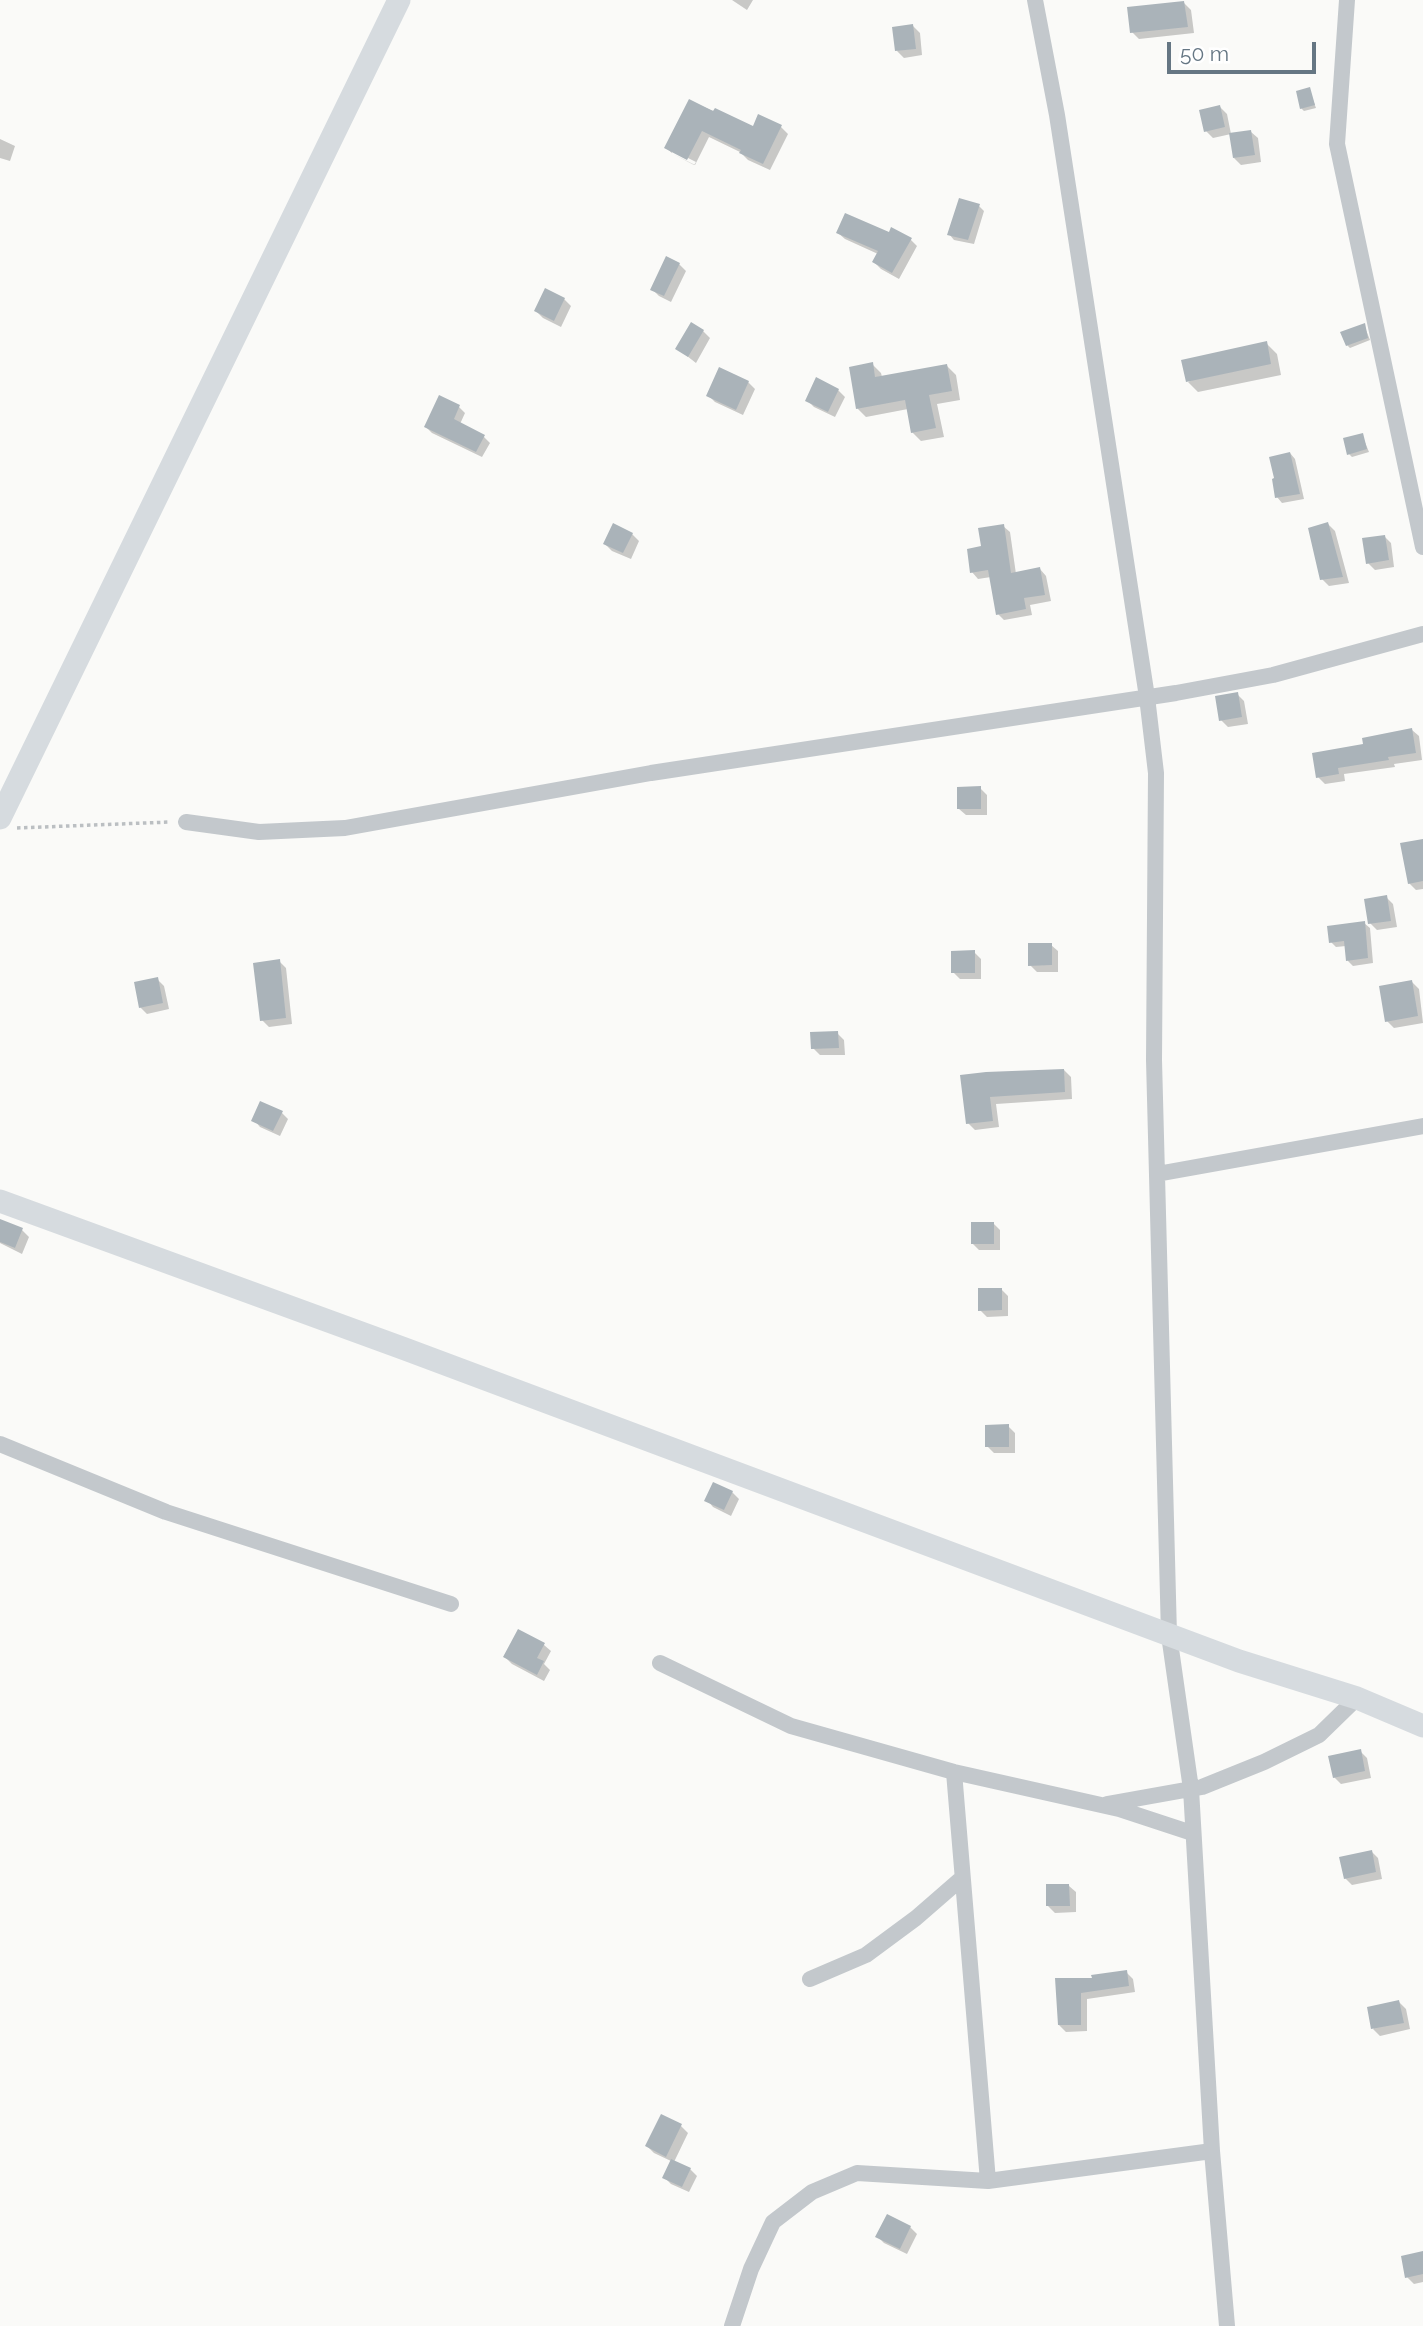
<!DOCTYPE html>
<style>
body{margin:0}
#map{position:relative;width:1423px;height:2326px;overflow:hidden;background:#fafaf8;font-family:Raleway,sans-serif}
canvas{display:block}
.scale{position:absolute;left:1167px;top:42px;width:149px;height:32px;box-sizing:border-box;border:4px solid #657683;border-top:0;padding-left:9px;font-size:21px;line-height:24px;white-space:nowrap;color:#657683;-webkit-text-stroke:5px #fff;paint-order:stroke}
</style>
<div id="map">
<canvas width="1423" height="2326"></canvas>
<div class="scale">50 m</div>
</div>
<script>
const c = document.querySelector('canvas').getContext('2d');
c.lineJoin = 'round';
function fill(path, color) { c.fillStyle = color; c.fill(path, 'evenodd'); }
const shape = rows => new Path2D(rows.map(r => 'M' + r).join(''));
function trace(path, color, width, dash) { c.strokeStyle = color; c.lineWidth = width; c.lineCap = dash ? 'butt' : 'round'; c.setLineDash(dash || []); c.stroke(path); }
fill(shape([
 [732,0,753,0,747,10],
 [1184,3,1191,10,1194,33,1139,39,1132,32],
 [913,26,920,33,922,55,904,58,897,51],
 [1309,89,1316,108,1304,111,1301,108],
 [690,101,753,128,781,127,788,134,770,170,748,160,740,152,709,137,695,165,673,154,694,165,696,162,672,150,672,153,666,148],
 [1220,107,1227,114,1231,134,1213,138,1206,131],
 [1251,132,1258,138,1261,162,1241,165,1234,158],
 [0,139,15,146,10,161,0,158],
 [979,206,984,211,974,244,954,240,949,234],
 [838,233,889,234,910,239,917,246,899,279,881,269,874,262,878,254,845,239],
 [679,264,686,271,671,302,659,296,652,289],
 [564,299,571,306,561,327,543,318,536,311],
 [1364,325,1370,340,1350,348,1347,345],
 [703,331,710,338,696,363,678,349],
 [1266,343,1277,354,1281,375,1198,392,1188,382],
 [872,364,881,373,882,377,947,366,956,375,960,400,937,404,944,437,921,441,912,432,908,409,866,417,857,408],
 [748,382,755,389,743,415,715,402,708,395],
 [838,390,845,397,835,417,814,407,807,400],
 [440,398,459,407,465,413,460,424,484,437,490,443,482,457,432,433,426,427],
 [1362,435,1369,452,1352,457,1349,454],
 [1290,453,1295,459,1304,499,1282,503,1277,497],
 [1328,524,1335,531,1349,583,1329,586,1322,579],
 [1003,526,1010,532,1016,574,1040,569,1046,576,1051,601,1030,605,1032,615,1004,620,998,614,991,577,978,579,972,572],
 [632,534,639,541,631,559,612,551,605,544],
 [1384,536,1391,543,1394,567,1375,570,1368,563],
 [1237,694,1244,701,1248,724,1228,727,1221,720],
 [1412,730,1419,736,1422,760,1394,764,1395,767,1344,774,1345,781,1325,784,1318,777,1365,746],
 [980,788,987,795,987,815,966,815,959,809],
 [1423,840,1423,889,1416,890,1409,883],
 [1386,897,1393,904,1397,927,1377,930,1370,923],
 [1364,923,1370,928,1373,963,1353,966,1348,961,1346,946,1336,947,1331,942],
 [1051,945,1058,951,1058,972,1037,972,1030,965],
 [974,952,981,959,981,979,960,979,953,972],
 [279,961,286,968,292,1024,269,1027,262,1020],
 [157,979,164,986,169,1009,147,1014,140,1007],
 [1412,982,1419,989,1423,1023,1394,1028,1387,1021],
 [837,1033,844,1040,845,1055,820,1055,813,1048],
 [1064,1070,1071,1077,1072,1099,996,1104,999,1127,975,1130,968,1123,962,1077],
 [282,1113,288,1119,280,1136,260,1127,254,1120],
 [993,1223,1000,1230,1000,1250,979,1250,972,1243],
 [0,1230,22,1230,29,1237,22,1254,0,1243],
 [1001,1289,1008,1296,1008,1316,987,1317,980,1310],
 [1008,1426,1015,1433,1015,1453,994,1453,987,1446],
 [732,1492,739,1499,731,1516,713,1507,707,1500],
 [518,1631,544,1645,551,1651,544,1664,550,1670,544,1681,512,1664,505,1657],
 [1360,1751,1367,1758,1371,1778,1341,1784,1334,1777],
 [1371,1851,1378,1858,1382,1879,1352,1885,1345,1878],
 [1069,1886,1076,1892,1076,1912,1055,1913,1048,1906],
 [1126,1972,1133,1979,1135,1992,1087,1999,1087,2031,1066,2032,1059,2025,1056,1980,1094,1980],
 [1399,2002,1406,2009,1410,2029,1380,2036,1373,2029],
 [681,2126,688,2133,674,2162,690,2169,697,2176,689,2192,671,2184,664,2177,671,2161,654,2153,647,2146],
 [910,2227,917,2234,907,2254,884,2243,877,2236],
 [1423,2252,1423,2282,1414,2284,1407,2277]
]), '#0003');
fill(shape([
 [1184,1,1188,27,1130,33,1127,7],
 [913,24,916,49,895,51,892,27],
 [1310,87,1315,105,1300,109,1296,91],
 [689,99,713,111,715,108,753,126,758,114,782,125,763,164,739,153,741,150,702,131,687,160,664,148],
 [1220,105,1225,127,1204,132,1199,110],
 [1251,130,1255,155,1233,158,1229,133],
 [959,198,980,204,968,240,947,235],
 [845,213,889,232,891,227,912,238,892,273,872,262,878,251,836,233],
 [666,256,680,263,664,296,650,290],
 [545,288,565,298,554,321,534,311],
 [691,322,704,330,688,357,675,349],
 [1365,323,1368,338,1346,346,1340,332],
 [1267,341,1271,364,1186,382,1181,360],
 [873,362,875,377,947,364,952,391,929,395,936,428,911,433,905,400,856,409,849,367],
 [719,367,749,381,736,410,706,396],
 [816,377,839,389,828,412,805,401],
 [439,395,460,405,454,419,485,435,476,452,424,427],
 [1363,433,1367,449,1347,455,1343,438],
 [1290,452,1300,494,1275,498,1272,479,1274,478,1269,457],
 [1328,522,1343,577,1320,580,1308,528],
 [613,523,633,533,623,553,603,544],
 [1004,524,1011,573,1040,567,1045,595,1024,598,1026,609,996,615,988,570,970,573,967,549,981,546,978,528],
 [1385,535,1389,560,1366,564,1362,538],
 [1238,692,1242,717,1219,721,1215,696],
 [1412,728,1416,753,1388,757,1389,760,1338,768,1339,774,1316,778,1312,753,1363,744,1362,738],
 [981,786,981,809,957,809,957,787],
 [1423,839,1423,881,1408,884,1400,843],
 [1387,895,1391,921,1368,924,1364,899],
 [1365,921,1368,958,1346,961,1344,941,1329,943,1327,926],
 [1028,943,1052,943,1052,965,1028,966],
 [975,950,975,973,951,973,951,951],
 [280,959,286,1018,260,1021,253,963],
 [158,977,163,1003,139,1008,134,982],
 [1412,980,1418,1016,1385,1022,1379,986],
 [838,1031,839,1048,811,1049,810,1032],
 [1064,1069,1065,1092,990,1097,993,1121,966,1124,960,1075,986,1072],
 [260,1101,283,1111,273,1131,251,1121],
 [0,1219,23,1228,15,1248,0,1242],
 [971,1222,994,1222,994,1244,971,1244],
 [978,1288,1002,1288,1002,1310,978,1311],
 [1009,1424,1009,1447,985,1447,985,1425],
 [713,1482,733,1491,724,1510,704,1501],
 [518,1629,545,1643,537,1658,544,1661,537,1675,503,1657],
 [1361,1749,1365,1771,1333,1778,1328,1756],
 [1372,1850,1376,1872,1344,1879,1339,1857],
 [1046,1884,1069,1884,1070,1906,1046,1906],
 [1127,1970,1129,1986,1081,1993,1081,2025,1058,2025,1055,1978,1092,1978,1091,1975],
 [1399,2000,1404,2023,1371,2029,1367,2007],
 [661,2114,682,2124,666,2157,645,2146],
 [671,2159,691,2168,682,2187,662,2178],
 [887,2214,911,2226,900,2249,875,2237],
 [1423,2251,1423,2274,1405,2278,1401,2256]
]), '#aab3b9');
trace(shape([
 [17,828,170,822]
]), '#bbbfc2', 3.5, [3.5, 3.5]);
trace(shape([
 [1035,0,1057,115,1147,697,1156,773,1154,1060,1169,1635,1191,1789,1212,2151,1227,2326],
 [1347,0,1337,144,1423,547],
 [186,822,259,832,345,828,651,773,1176,693,1273,675,1423,634],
 [1157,1174,1423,1126],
 [0,1444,166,1512,451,1604],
 [660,1663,791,1726,954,1772,1119,1809,1192,1833],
 [954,1772,988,2181,1212,2151],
 [1107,1804,1202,1787,1264,1762,1319,1735,1357,1698],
 [810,1979,866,1955,916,1918,962,1878],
 [732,2326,751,2269,773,2222,812,2192,857,2173,988,2181]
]), '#c3c8cc', 16);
trace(shape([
 [0,818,399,0],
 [0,1201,405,1349,1239,1661,1357,1698,1423,1726]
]), '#d6dbdf', 23);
</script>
